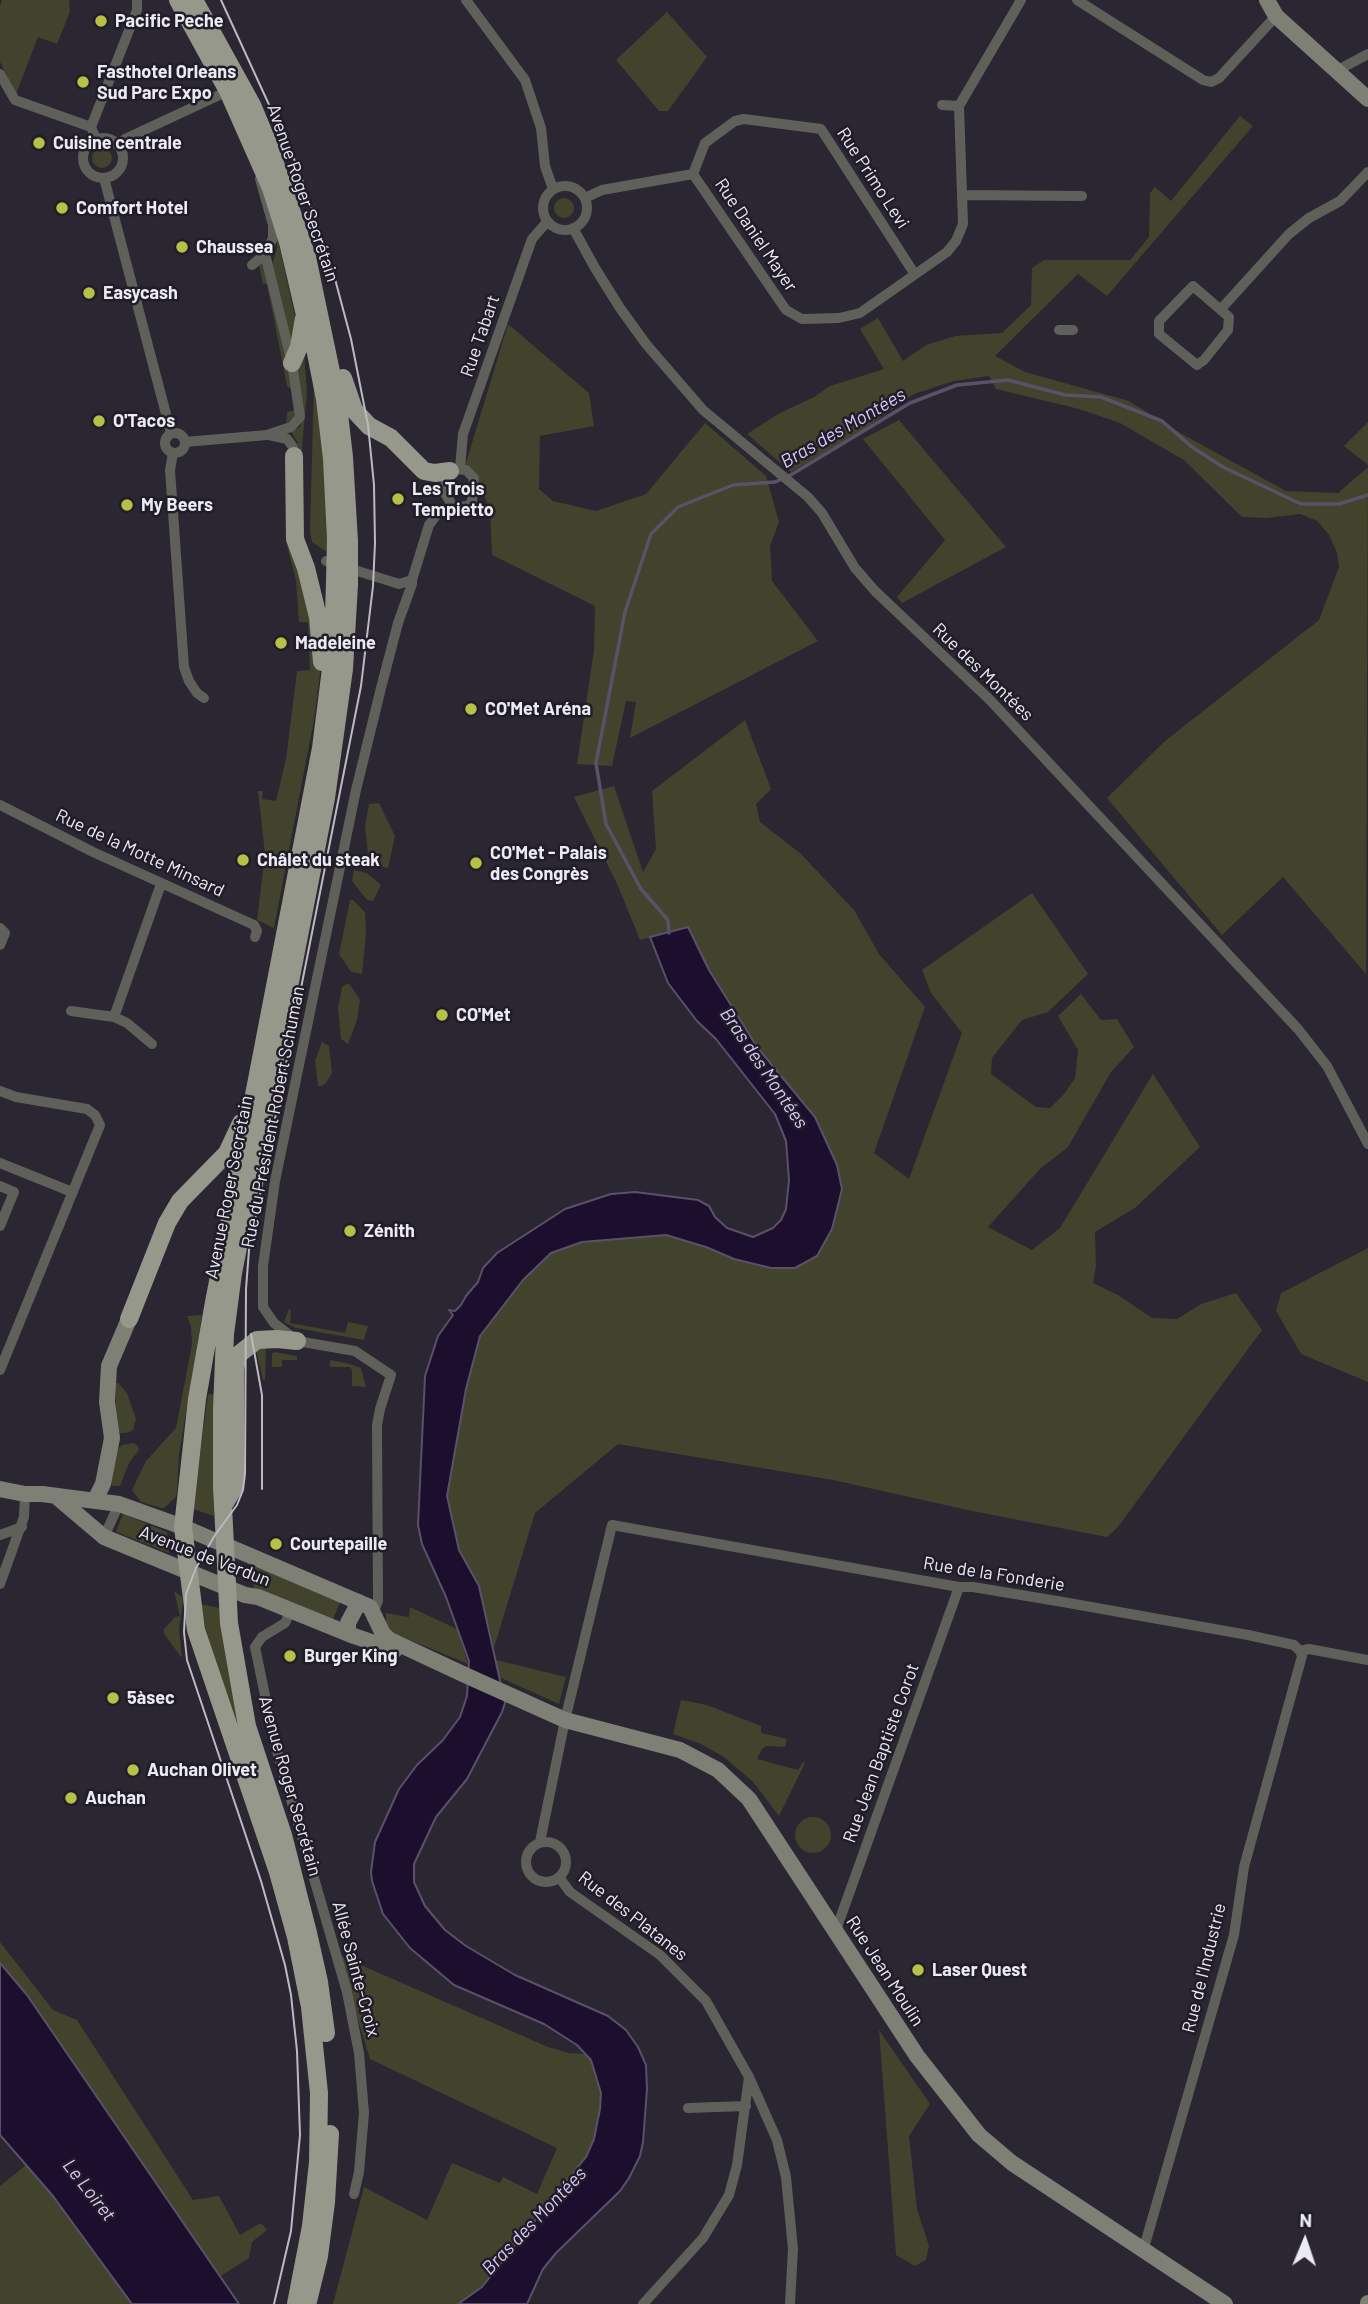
<!DOCTYPE html>
<meta charset="utf-8">
<style>
body{margin:0}
#map{position:relative;width:1368px;height:2304px;overflow:hidden;background:#2a2632;font-family:Barlow,sans-serif}
canvas{display:block}
.north{position:absolute;left:1270px;top:2206px;width:70px;height:70px;-webkit-text-stroke:5px #201d28;paint-order:stroke;rotate:2deg;font-size:19px;font-weight:700;line-height:28px;text-align:center;color:#eceaf2}
.north::after{content:'';display:block;margin:auto;width:24px;height:32px;background:#eceaf2;clip-path:polygon(50% 0,100% 100%,50% 72%,0 100%)}
</style>
<div id="map">
<canvas width="1368" height="2304"></canvas>
<div class="north">N</div>
</div>
<script>
const c = document.querySelector('canvas').getContext('2d');
c.lineJoin = 'round';
function fill(path, color) { c.fillStyle = color; c.fill(path, 'evenodd'); }
const shape = rows => new Path2D(rows.map(r => 'M' + r).join(''));
function trace(path, color, width, dash) { c.strokeStyle = color; c.lineWidth = width; c.lineCap = dash ? 'butt' : 'round'; c.setLineDash(dash || []); c.stroke(path); }
function write(font, color, halo, rows, align = 'center') {
  c.font = font + ' Barlow,sans-serif'; c.lineWidth = 5; c.setLineDash([]); c.textBaseline = 'middle'; c.strokeStyle = halo; c.fillStyle = color; for (const [text, x, y, turn = 0] of rows) {
    c.save(); c.translate(x, y); c.rotate((+turn || 0) * Math.PI / 180); c.textAlign = isNaN(turn) ? turn : align; if (halo) c.strokeText(text, 0, 0); c.fillText(text, 0, 0); c.restore();
  }
}
fill(shape([
 [2,0,69,0,70,12,57,44,38,37,16,94,0,62,0,6],
 [667,12,707,57,668,111,659,111,616,60],
 [1240,116,1253,126,1107,296,1078,274,995,356,1025,372,1129,401,1182,434,1286,491,1338,493,1368,467,1366,974,1283,877,1222,935,1107,798,1165,741,1319,620,1339,567,1337,553,1329,535,1317,521,1300,514,1267,518,1242,517,1184,460,1120,423,1079,409,996,389,989,376,954,381,914,394,860,432,791,472,747,434,778,414,814,397,830,386,884,369,860,329,878,318,903,361,926,345,955,336,1002,333,1031,305,1032,268,1044,260,1130,260,1149,237,1150,193,1155,187,1171,201],
 '92 158a10 10 0 1 1 20 0a10 10 0 1 1-20 0Z',
 '554 208a10 10 0 1 1 20 0a10 10 0 1 1-20 0Z',
 [277,235,297,326,293,352,272,265,277,247],
 [263,262,293,386,295,415,286,424,287,412,295,410,291,389,287,386,267,284,263,284,259,265],
 [508,324,589,393,594,426,540,436,539,489,553,501,596,511,646,494,705,423,766,476,779,522,770,546,772,581,818,641,630,738,636,702,626,701,612,766,577,764,594,650,595,606,492,555,490,509,474,472,465,466],
 [304,350,307,394,301,457,299,457,298,443,291,432,300,427,304,415,297,367],
 [314,380,323,428,328,550,325,551,312,542,310,532],
 [899,420,1006,547,902,603,897,597,945,540,863,439],
 [1368,422,1368,465,1344,446],
 [292,545,317,621,320,674,314,720,274,928,257,920,265,854,258,791,263,791,262,799,276,801,286,759,297,671,310,670,308,622,299,622,296,580,287,546],
 [745,720,771,789,756,804,760,822,800,853,854,910,879,954,925,1007,874,1153,909,1179,962,1033,931,993,922,970,1032,893,1088,974,1048,1012,1022,1020,992,1058,991,1074,1036,1107,1050,1108,1064,1094,1075,1078,1078,1050,1058,1016,1081,994,1101,1020,1117,1019,1134,1047,1111,1072,1068,1147,1040,1169,988,1227,1032,1250,1060,1228,1153,1074,1200,1147,1135,1208,1095,1232,1096,1266,1093,1283,1118,1295,1152,1318,1177,1319,1201,1304,1236,1293,1262,1330,1118,1527,1107,1537,972,1511,833,1480,618,1444,535,1513,494,1648,479,1586,459,1550,447,1496,466,1389,480,1336,523,1280,551,1253,582,1242,666,1235,706,1247,734,1259,769,1268,795,1268,817,1256,832,1229,815,1118,757,1047,709,970,688,927,640,940,618,886,574,797,614,786,643,872,656,849,652,791],
 [379,803,395,836,388,868,369,864,365,826,369,804],
 [354,870,367,873,381,885,373,901,367,900,352,881],
 [350,900,353,900,365,912,366,932,362,974,351,972,339,954],
 [349,983,360,1000,357,1020,348,1044,341,1039,338,1008,342,987],
 [322,1042,329,1046,332,1073,326,1083,322,1086,318,1086,315,1061],
 [1368,1248,1368,1382,1301,1354,1276,1311,1281,1293],
 [289,1309,291,1310,290,1323,345,1333,348,1322,368,1326,364,1340,296,1328,284,1322],
 [202,1315,179,1455,177,1493,175,1498,164,1508,161,1508,141,1502,132,1490,146,1461,176,1428,192,1344,191,1327,187,1316],
 [266,1345,265,1380,263,1380,255,1346],
 [275,1352,297,1356,297,1360,282,1360,282,1367,272,1367,272,1353],
 [330,1360,350,1364,361,1368,366,1387,352,1386,352,1370,350,1367,330,1367],
 [116,1383,118,1383,127,1393,136,1419,133,1430,126,1433,120,1433,116,1428],
 [208,1394,216,1395,213,1466,214,1516,193,1509],
 [133,1443,138,1446,139,1450,129,1463,120,1486,113,1486,110,1481,115,1450,123,1445],
 [123,1514,167,1532,169,1553,116,1532],
 [250,1564,341,1600,332,1622,254,1588],
 [174,1591,182,1597,183,1602,179,1629,182,1658,164,1634,164,1629,175,1617,180,1616],
 [200,1604,220,1608,256,1775,214,1666],
 [410,1607,457,1629,468,1664,386,1630,386,1613,409,1617],
 [496,1660,566,1677,559,1704,499,1677],
 [681,1700,707,1705,761,1726,761,1733,787,1739,785,1747,766,1746,762,1749,757,1759,798,1770,803,1762,805,1763,779,1816,753,1782,724,1757,701,1744,673,1734],
 '795 1835a18 18 0 1 1 36 0a18 18 0 1 1-36 0Z',
 [0,1942,53,2010,77,2020,193,2200,219,2196,240,2235,261,2223,267,2230,252,2242,249,2258,219,2277,27,1995,0,1963],
 [338,1955,548,2047,569,2053,585,2054,591,2060,596,2072,601,2093,600,2109,594,2139,586,2157,483,2286,458,2304,333,2304,364,2187,427,2220,452,2163,500,2183,503,2177,537,2194,557,2148,370,2059],
 [879,2030,930,2104,909,2136,917,2209,929,2246,926,2260,915,2266,896,2255],
 [26,2165,53,2196,132,2304,0,2304,0,2186]
]), '#41432c');
const water = shape([
 [688,927,709,970,757,1047,815,1117,837,1165,842,1189,832,1229,817,1256,795,1268,771,1268,734,1259,706,1247,666,1235,582,1242,551,1253,523,1280,480,1336,466,1389,447,1496,459,1550,479,1586,505,1703,502,1712,467,1779,436,1817,414,1864,414,1882,425,1906,445,1930,466,1946,515,1975,608,2016,626,2030,638,2047,646,2065,647,2089,643,2142,640,2156,629,2178,620,2191,556,2253,543,2269,527,2304,458,2304,482,2287,586,2157,594,2139,600,2109,601,2093,591,2060,577,2045,544,2024,454,1985,410,1948,383,1914,372,1881,371,1872,375,1842,399,1789,417,1765,443,1740,460,1717,467,1696,469,1661,446,1597,422,1544,418,1525,425,1376,438,1336,453,1315,449,1310,455,1311,461,1305,466,1296,478,1282,483,1268,497,1253,565,1209,611,1194,635,1192,698,1200,709,1206,715,1217,727,1228,753,1237,773,1228,781,1220,786,1209,789,1180,786,1141,775,1114,716,1039,697,1021,668,983,650,937,688,927],
 [0,1963,27,1995,239,2304,132,2304,53,2196,0,2135,0,1963]
]);
fill(water, '#1c0f2e');
trace(water, '#5a5169', 2);
trace(shape([
 [789,476,910,403,957,385,1008,380,1065,395,1101,397,1162,421,1192,447,1223,467,1301,504,1339,504,1368,495],
 [669,933,668,920,641,889,606,824,596,763,625,612,651,534,678,507,733,485,775,482,782,479]
]), '#5a5169', 3.5);
trace(shape([
 [466,0,525,80,541,128,545,166,553,189],
 [1077,0,1203,80,1211,82,1219,78,1276,16],
 [1338,70,1368,54],
 [0,74,15,100,91,127],
 [942,105,959,106],
 '83 158a20 20 0 1 1 40 0a20 20 0 1 1-40 0Z',
 [96,139,91,127,137,10,137,0],
 [117,145,125,139,228,91],
 [693,174,705,143,735,121,744,119,821,129,914,273],
 [104,178,171,433],
 '543 208a22 22 0 1 1 44 0a22 22 0 1 1-44 0Z',
 [962,195,1082,196],
 [585,198,602,190,693,174,786,310,802,319,839,318,860,313,947,252,956,241,963,224,959,106,1021,0],
 [573,228,595,268,620,308,646,344,703,410,808,497,822,513,855,568,875,591,989,699,1298,1029,1327,1066,1368,1144],
 [252,265,265,254,273,238,273,225,260,179],
 [1193,286,1229,317,1228,330,1204,360,1197,365,1159,334,1159,321,1193,286],
 [1221,309,1289,234,1309,218,1340,201,1368,172],
 [1059,330,1073,330],
 '165 443a10 10 0 1 1 20 0a10 10 0 1 1-20 0Z',
 [269,435,287,439,293,447,294,456],
 [185,442,267,435,291,427,300,417,292,363,265,254],
 [173,453,170,470,184,667,189,681,197,693,204,698],
 [460,468,463,434,532,239,547,222],
 [455,469,466,470,474,478,472,502,468,506,453,507,445,493,446,477,450,471,455,469],
 [326,561,399,584,412,580],
 [0,805,93,852,254,925,257,931,255,937],
 [0,928,5,933,0,945],
 [71,1011,114,1017,127,1023,152,1044],
 [114,1017,161,884],
 [0,1091,16,1097,87,1109,95,1115,100,1125,0,1370],
 [0,1163,72,1192],
 [0,1186,14,1192,0,1226],
 [0,1535,22,1527],
 [104,1537,119,1504],
 [0,1584,24,1517,25,1494],
 [291,1610,285,1623,262,1637,255,1647,275,1744,347,1992,359,2053,364,2113,359,2172,354,2194],
 [374,1611,378,1601,377,1425,380,1409,391,1375,355,1351,297,1341,274,1323,263,1307,263,1266,275,1181,356,790,381,688,398,623,412,584,412,580,429,525,437,514,453,507],
 [540,1842,565,1720,612,1525,959,1587,973,1587,1063,1602,1248,1635,1294,1645,1300,1651,1309,1649,1368,1660],
 '526 1862a20 20 0 1 1 40 0a20 20 0 1 1-40 0Z',
 [559,1877,570,1892,660,1955,706,2001,749,2077,737,2165,729,2195,703,2238,643,2304],
 [836,1930,959,1587],
 [749,2077,777,2140,786,2177,793,2249,790,2304],
 [688,2108,746,2106],
 [1143,2251,1234,1935,1244,1867,1302,1656,1300,1651]
]), '#60605a', 10);
trace(shape([
 [1267,0,1276,16,1368,99],
 [0,1489,25,1494,42,1494,119,1504,183,1527,370,1607,383,1634,390,1640,465,1675,565,1720,680,1750,718,1770,749,1799,917,2056,979,2135,1012,2163,1225,2304],
 [58,1498,104,1537,245,1595,258,1597,354,1636,395,1650],
 [95,1500,103,1484,112,1438,107,1402,109,1366,129,1319],
 [351,1635,348,1631,348,1623,359,1602],
 [1368,2304,1368,2303]
]), '#7e8076', 16);
trace(shape([
 [178,0,228,91,271,188,288,242,308,328,313,338,325,399,332,459,336,539],
 [194,0,252,105,269,146,307,257,338,405,344,457,349,541],
 [292,363,299,347,304,318],
 [343,378,354,410,369,426,391,438,424,471,435,473,450,471],
 [294,456,295,539,306,568,318,617,322,662],
 [129,1319,167,1223,180,1201,227,1153,241,1123],
 [223,1506,235,1486,235,1369,238,1355,257,1340,277,1339,297,1341],
 [326,2033,319,1982,308,1933,283,1835,247,1726,229,1623,222,1487,222,1409,225,1334,233,1273,326,798,344,669,349,585],
 [308,2301,319,2256,326,2202,330,2134],
 [296,2304,311,2226,318,2162,319,2093,310,2007,296,1937,278,1872,196,1630,183,1527,197,1399,214,1302,321,748,333,653,335,580]
]), '#96988b', 18);
trace(shape([
 [221,0,299,170,335,279,351,339,368,425,374,485,375,543,373,586,361,686,249,1250,246,1289,245,1474,243,1490,237,1505,215,1535,196,1568,186,1594,184,1632,187,1660,261,1881,285,1965,291,1995,297,2051,300,2135,291,2231,274,2304],
 [251,1334,262,1395,262,1489]
]), '#bcb9c2', 2);
trace(shape([
 [349,541,349,585],
 [335,580,336,539]
]), '#96988b', 18);
for (const [x, y, r, color] of [
 [101,21,7,"#b7c147"],
 [83,82,7,"#b7c147"],
 [39,143,7,"#b7c147"],
 [62,208,7,"#b7c147"],
 [182,247,7,"#b7c147"],
 [89,293,7,"#b7c147"],
 [99,421,7,"#b7c147"],
 [398,499,7,"#b7c147"],
 [127,505,7,"#b7c147"],
 [281,643,7,"#b7c147"],
 [471,709,7,"#b7c147"],
 [243,860,7,"#b7c147"],
 [476,863,7,"#b7c147"],
 [442,1015,7,"#b7c147"],
 [350,1231,7,"#b7c147"],
 [276,1544,7,"#b7c147"],
 [290,1656,7,"#b7c147"],
 [113,1698,7,"#b7c147"],
 [133,1770,7,"#b7c147"],
 [71,1798,7,"#b7c147"],
 [918,1970,7,"#b7c147"]
]) { const dot = new Path2D(); dot.arc(x, y, r, 0, 2 * Math.PI); c.fillStyle = color; c.fill(dot); trace(dot, '#201d28', 2.5); }
write('bold 18px', '#eceaf2', '#201d28', [
 ["Pacific Peche",115,21],
 ["Fasthotel Orleans",97,72],
 ["Sud Parc Expo",97,93],
 ["Cuisine centrale",53,143],
 ["Comfort Hotel",76,208],
 ["Chaussea",196,247],
 ["Easycash",103,293],
 ["O'Tacos",113,421],
 ["Les Trois",412,489],
 ["Tempietto",412,510],
 ["My Beers",141,505],
 ["Madeleine",295,643],
 ["CO'Met Aréna",485,709],
 ["CO'Met - Palais",490,853],
 ["des Congrès",490,874],
 ["Châlet du steak",257,860],
 ["CO'Met",456,1015],
 ["Zénith",364,1231],
 ["Courtepaille",290,1544],
 ["Burger King",304,1656],
 ["5àsec",127,1698],
 ["Auchan Olivet",147,1770],
 ["Auchan",85,1798],
 ["Laser Quest",932,1970]
], 'left');
write('18px', '#eceaf2', '#201d28', [
 ["Rue Primo Levi",873,178,57],
 ["Avenue Roger Secrétain",303,193,71],
 ["Rue Daniel Mayer",756,235,56],
 ["Rue Tabart",480,336,-71],
 ["Rue des Montées",983,672,44],
 ["Rue de la Motte Minsard",140,853,25],
 ["Rue du Président Robert Schuman",273,1117,-79],
 ["Avenue Roger Secrétain",229,1187,-79],
 ["Avenue de Verdun",205,1556,21],
 ["Rue de la Fonderie",994,1574,9],
 ["Rue Jean Baptiste Corot",881,1753,-70],
 ["Avenue Roger Secrétain",290,1786,74],
 ["Rue des Platanes",633,1916,38],
 ["Rue de l'Industrie",1204,1968,-76],
 ["Allée Sainte-Croix",356,1969,75],
 ["Rue Jean Moulin",885,1971,57]
]);
write('italic 19px', '#dac9fc', '#201d28', [
 ["Bras des Montées",843,428,-30],
 ["Bras des Montées",764,1068,56],
 ["Le Loiret",89,2190,52],
 ["Bras des Montées",534,2221,-46]
]);
</script>
